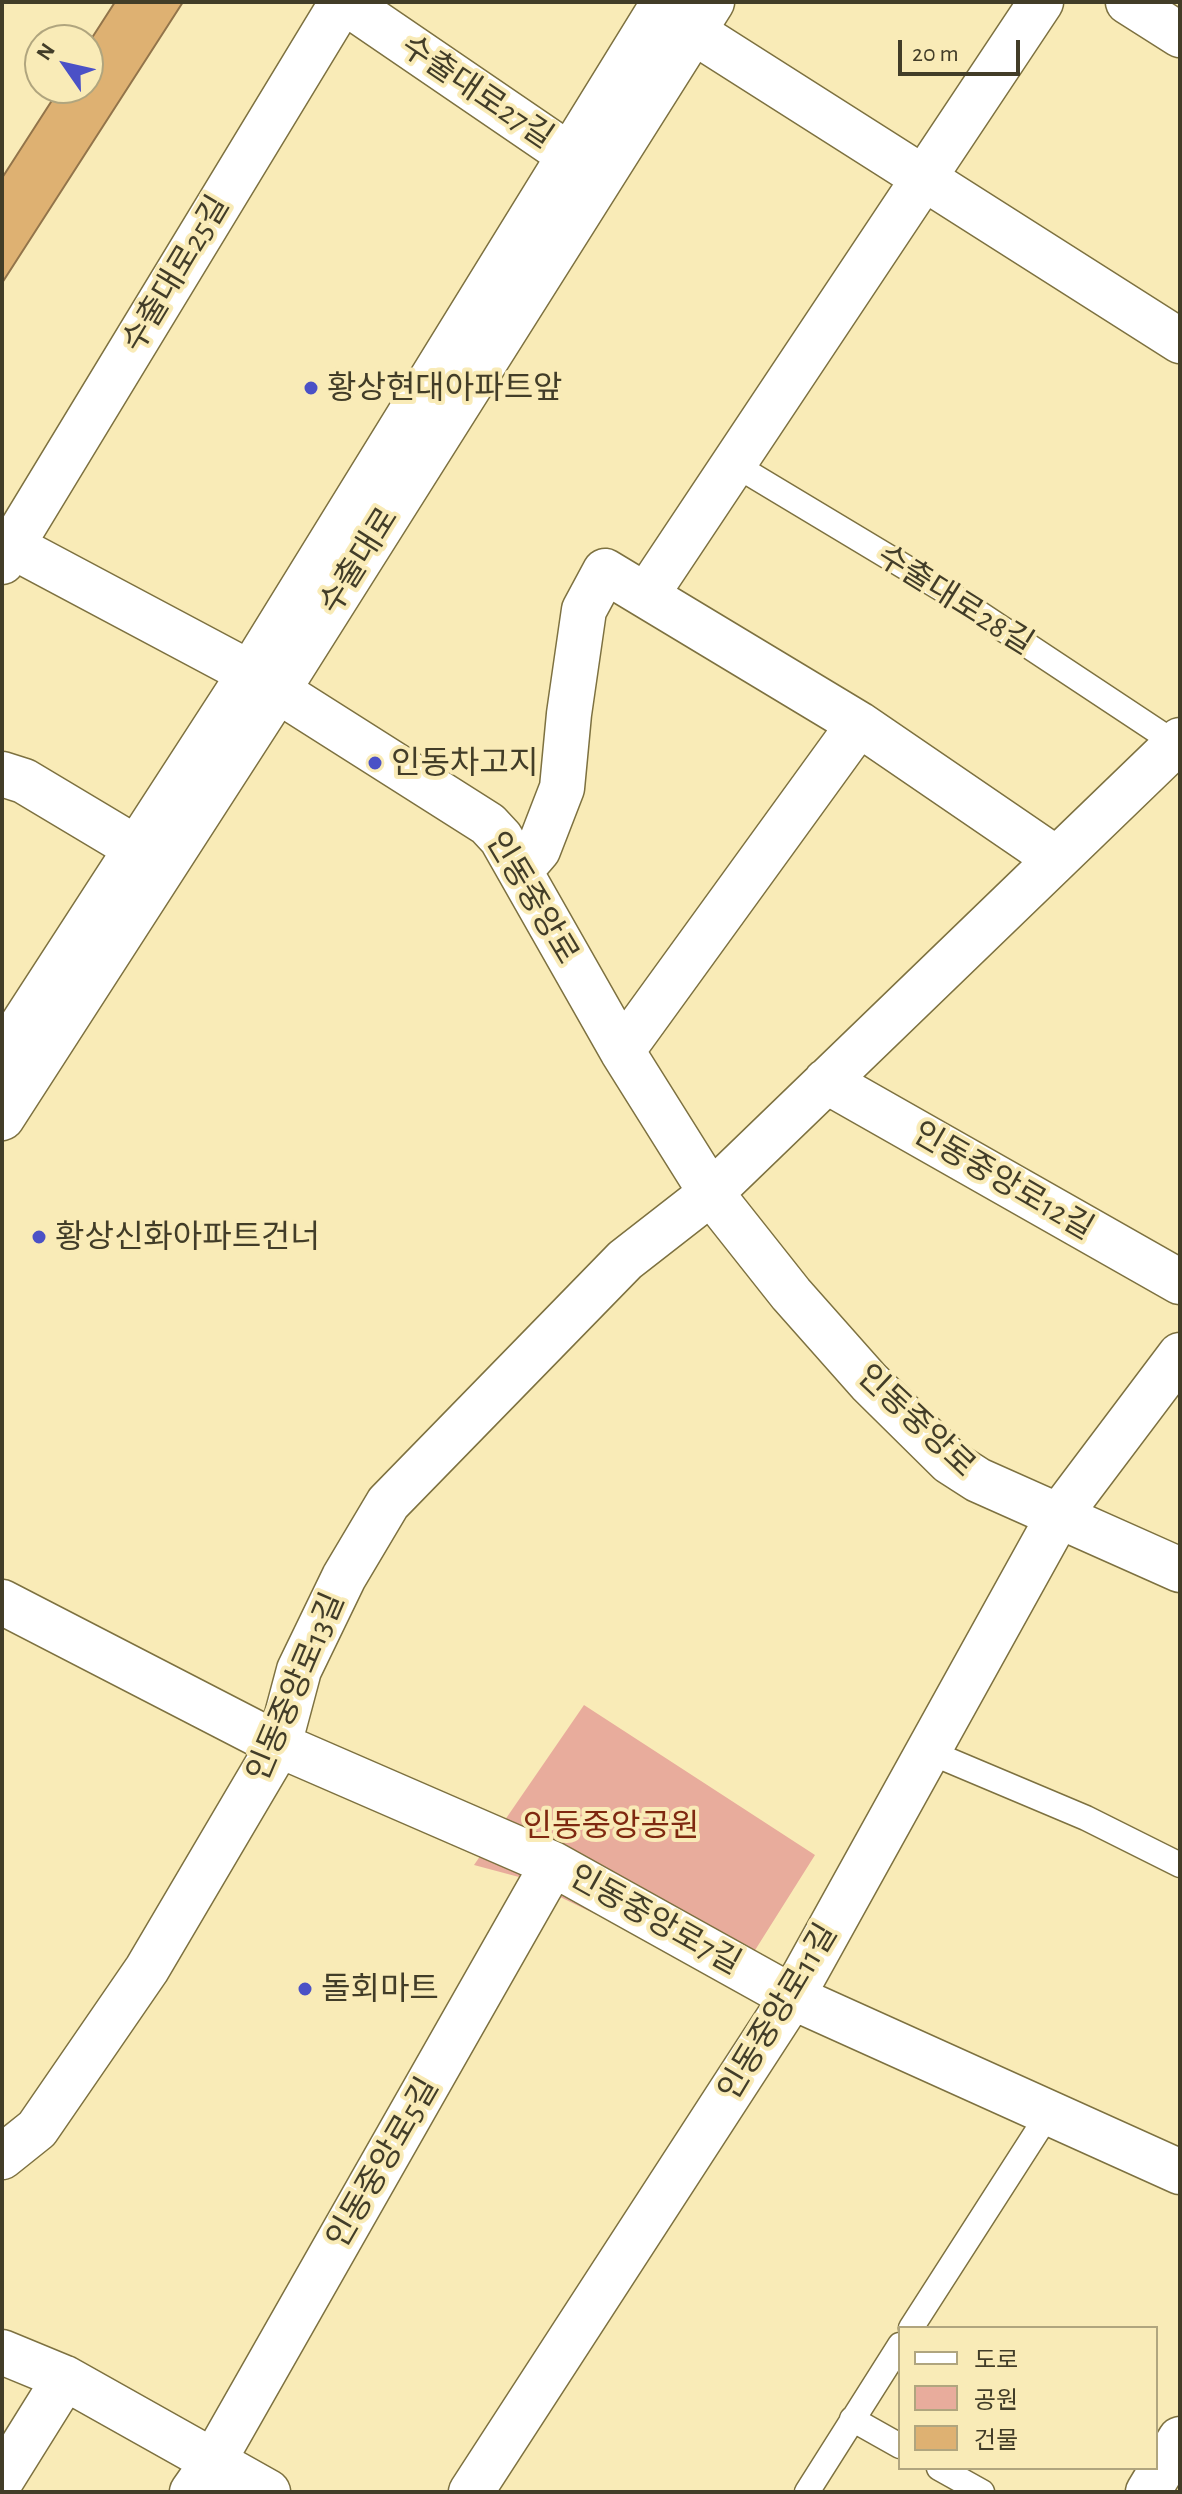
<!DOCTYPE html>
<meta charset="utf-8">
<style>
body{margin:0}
#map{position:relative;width:1182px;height:2494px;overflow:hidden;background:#f9ebb7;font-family:"Alegreya Sans","Noto Sans KR",sans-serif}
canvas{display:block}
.frame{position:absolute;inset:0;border:4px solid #423d28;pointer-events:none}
.legend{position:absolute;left:898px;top:2326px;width:260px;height:144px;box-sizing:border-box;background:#f9ebb7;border:2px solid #b0a57e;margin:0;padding:10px 14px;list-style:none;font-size:24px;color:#423d28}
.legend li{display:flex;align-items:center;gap:16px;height:40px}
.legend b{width:40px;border:2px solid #b0a57e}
.north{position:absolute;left:24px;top:24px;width:80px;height:80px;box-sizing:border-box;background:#f9ebb7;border:2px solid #b0a57e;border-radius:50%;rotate:304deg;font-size:22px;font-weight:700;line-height:32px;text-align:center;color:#423d28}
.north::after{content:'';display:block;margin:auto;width:28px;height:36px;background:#4b51c6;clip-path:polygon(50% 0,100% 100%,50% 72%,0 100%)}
.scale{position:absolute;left:898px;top:40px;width:122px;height:36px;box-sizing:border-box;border:4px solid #423d28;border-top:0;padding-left:10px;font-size:24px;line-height:28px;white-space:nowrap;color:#423d28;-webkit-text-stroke:6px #f9ebb7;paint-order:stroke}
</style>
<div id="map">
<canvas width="1182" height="2494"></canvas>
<div class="frame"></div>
<ul class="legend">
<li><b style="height:10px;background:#fff"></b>도로</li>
<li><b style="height:22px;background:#e8ac9c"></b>공원</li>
<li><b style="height:22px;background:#deb172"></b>건물</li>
</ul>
<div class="north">N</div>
<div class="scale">20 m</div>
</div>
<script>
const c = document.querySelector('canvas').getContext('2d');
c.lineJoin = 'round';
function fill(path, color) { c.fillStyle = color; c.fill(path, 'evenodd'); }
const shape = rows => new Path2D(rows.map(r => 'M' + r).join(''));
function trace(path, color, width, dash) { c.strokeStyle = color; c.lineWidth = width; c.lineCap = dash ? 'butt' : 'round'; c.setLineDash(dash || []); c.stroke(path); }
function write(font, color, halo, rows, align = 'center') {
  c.font = font + ' "Alegreya Sans","Noto Sans KR",sans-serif'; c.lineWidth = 8; c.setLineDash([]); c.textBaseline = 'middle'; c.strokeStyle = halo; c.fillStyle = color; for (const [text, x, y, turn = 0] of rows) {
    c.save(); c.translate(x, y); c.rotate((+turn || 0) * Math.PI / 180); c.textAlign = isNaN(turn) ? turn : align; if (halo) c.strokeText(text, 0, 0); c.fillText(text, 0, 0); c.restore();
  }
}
fill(shape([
 [584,1705,815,1855,735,1982,519,1877,474,1865]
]), '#e8ac9c');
const building = shape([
 [115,2,183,2,2,283,2,178,60,88,88,88,88,44,115,2]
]);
fill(building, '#deb172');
trace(building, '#92744a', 2);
const service = shape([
 [732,463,950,594,1175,743],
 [927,1751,1086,1818,1180,1865],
 [911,2328,1049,2113],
 [852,2419,900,2446],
 [939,2468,982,2492],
 [807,2492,900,2345]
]);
const minor = shape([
 [345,2,569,155],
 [1128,2,1180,35],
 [694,32,1180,341],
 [2,541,250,673,488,824,501,838,622,1051,711,1193,791,1294,869,1382,950,1462,978,1480,1180,1570],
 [2,562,342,2],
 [647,594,1041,2],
 [2,774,24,781,136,848],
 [520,871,538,850,562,788,569,714,584,610,605,571,859,724,1055,858],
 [622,1051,859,724],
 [826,1081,1180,1282],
 [2,1602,279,1745,553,1864,792,1997,1180,2172],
 [2,2157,37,2129,147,1969,279,1745,299,1670,344,1577,388,1503,625,1260,711,1193,1180,740],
 [2,2352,65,2378,268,2492],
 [2,2479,65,2378],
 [192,2492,213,2462,553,1864],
 [471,2492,792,1997,1058,1517,1180,1355],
 [1148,2492,1180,2439]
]);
const tertiary = shape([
 [2,1056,250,673,664,2],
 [2,1118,278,690,712,2]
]);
trace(service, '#7d7140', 27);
trace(minor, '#7d7140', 47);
trace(tertiary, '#7d7140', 47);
trace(service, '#fff', 24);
trace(minor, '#fff', 44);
trace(tertiary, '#fff', 44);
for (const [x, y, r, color] of [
 [311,388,8,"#4b51c6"],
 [375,763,8,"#4b51c6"],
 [39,1237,8,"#4b51c6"],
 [305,1989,8,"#4b51c6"]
]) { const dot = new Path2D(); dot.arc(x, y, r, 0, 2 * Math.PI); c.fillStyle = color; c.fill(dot); trace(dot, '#f9ebb7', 3); }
write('32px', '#423d28', '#f9ebb7', [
 ["수출대로27길",477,92,34],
 ["수출대로25길",176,274,-59],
 ["수출대로",359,561,-58],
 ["수출대로28길",955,600,32],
 ["인동중앙로",532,898,59],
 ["인동중앙로12길",1003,1181,30],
 ["인동중앙로",916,1421,43],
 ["인동중앙로13길",296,1687,-67],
 ["인동중앙로7길",655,1920,29],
 ["인동중앙로11길",778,2012,-59],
 ["인동중앙로5길",383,2163,-60]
]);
write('32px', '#423d28', '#f9ebb7', [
 ["황상현대아파트앞",327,388],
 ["인동차고지",391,763],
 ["황상신화아파트건너",55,1237],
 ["돌회마트",321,1989]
], 'left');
write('32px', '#7f2810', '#f9ebb7', [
 ["인동중앙공원",611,1826]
]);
</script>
